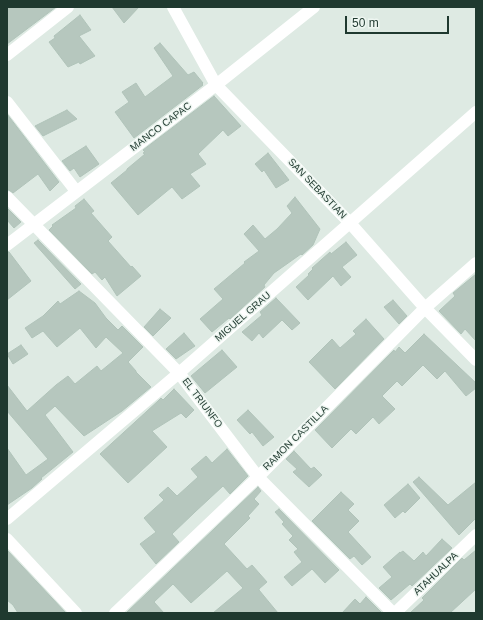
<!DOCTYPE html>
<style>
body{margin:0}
#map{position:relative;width:483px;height:620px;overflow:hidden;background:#deeae3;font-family:Helvetica,sans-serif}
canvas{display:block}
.frame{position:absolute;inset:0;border:8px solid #1f392f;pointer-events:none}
.scale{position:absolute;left:345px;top:16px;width:104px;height:18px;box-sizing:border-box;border:2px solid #1f392f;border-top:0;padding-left:5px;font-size:12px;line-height:14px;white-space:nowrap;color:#1f392f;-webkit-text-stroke:3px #eef6f1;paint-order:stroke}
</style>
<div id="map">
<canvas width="483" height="620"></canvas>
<div class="frame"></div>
<div class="scale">50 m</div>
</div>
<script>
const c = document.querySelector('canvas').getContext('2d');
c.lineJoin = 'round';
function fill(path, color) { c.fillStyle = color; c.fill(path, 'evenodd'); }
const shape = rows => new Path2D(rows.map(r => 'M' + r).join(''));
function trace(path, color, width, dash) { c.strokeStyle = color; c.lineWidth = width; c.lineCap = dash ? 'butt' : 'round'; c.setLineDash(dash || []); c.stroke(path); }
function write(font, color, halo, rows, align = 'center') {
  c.font = font + ' Helvetica,sans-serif'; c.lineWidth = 3; c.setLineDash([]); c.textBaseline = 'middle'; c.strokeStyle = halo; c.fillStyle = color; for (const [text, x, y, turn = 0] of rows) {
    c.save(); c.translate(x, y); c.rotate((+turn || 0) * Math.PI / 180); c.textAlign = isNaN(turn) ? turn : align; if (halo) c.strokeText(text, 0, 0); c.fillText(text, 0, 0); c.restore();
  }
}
const building = shape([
 [7,7,56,7,7,44,7,7],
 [112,7,139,7,124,23,112,7],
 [80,15,91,30,79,36,95,56,80,64,79,62,68,67,49,42,55,38,54,36,80,15],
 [160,43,188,75,194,72,203,83,202,84,203,85,134,138,115,112,129,102,122,92,136,83,145,97,173,76,154,48,160,43],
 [214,96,241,126,228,136,223,130,198,154,206,164,190,174,200,186,182,199,172,187,138,215,111,183,127,170,127,169,145,154,143,153,145,152,143,150,214,96],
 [67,110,77,119,43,136,35,126,67,110],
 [7,114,59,182,50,191,38,174,13,193,9,190,7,190,7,114],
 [86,146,99,164,80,177,74,168,70,171,62,161,86,146],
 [268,153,289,180,276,188,264,170,262,172,255,164,268,153],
 [295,197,320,229,313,245,302,255,301,254,274,273,264,285,265,287,230,319,229,318,212,332,200,319,223,299,214,289,245,263,244,262,259,251,244,234,253,225,265,239,277,229,292,213,287,206,295,197],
 [84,199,94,211,91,213,112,237,108,241,131,267,132,266,141,276,117,296,105,277,102,280,95,272,92,274,49,230,53,226,52,225,76,208,75,206,84,199],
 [7,208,21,222,14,228,7,220,7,208],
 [38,240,81,284,75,289,34,243,38,240],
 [346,242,357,255,342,267,351,277,341,286,333,276,308,300,296,287,309,275,308,274,313,269,312,268,330,252,331,254,346,242],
 [7,252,9,252,31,281,7,300,7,252],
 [476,274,476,341,465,329,461,334,439,311,455,296,453,293,476,274],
 [79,291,95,303,106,318,118,330,122,326,143,347,128,362,136,371,136,372,151,387,122,411,84,436,55,406,45,415,73,452,41,478,42,479,32,488,7,505,7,448,26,475,48,459,7,411,7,385,27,411,56,385,68,376,75,384,97,366,101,371,123,353,106,337,96,348,80,328,57,347,43,331,32,338,25,328,43,316,58,301,60,304,79,291],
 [276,298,300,323,292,330,282,320,263,338,259,333,252,341,242,332,262,315,260,312,276,298],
 [393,300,407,316,399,324,384,307,393,300],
 [160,309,171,318,153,336,144,327,160,309],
 [366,319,384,339,335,389,309,362,332,339,340,348,356,334,353,331,366,319],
 [184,333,195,346,176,359,166,349,184,333],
 [424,334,476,383,476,388,466,396,445,371,437,379,423,365,402,386,397,381,382,396,395,409,379,424,373,417,356,434,351,429,332,448,315,430,394,350,395,352,399,347,405,353,424,334],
 [21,345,28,354,13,364,7,354,21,345],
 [222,350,237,367,205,393,191,376,222,350],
 [174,389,194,410,186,418,181,413,152,431,167,447,128,483,100,454,158,401,161,398,163,400,174,389],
 [248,410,274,437,263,446,252,432,250,434,237,420,248,410],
 [227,449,248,476,230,494,223,486,195,512,172,534,179,542,156,564,140,544,156,532,144,518,164,500,159,495,168,487,177,496,198,477,191,469,206,456,212,463,227,449],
 [294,451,311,469,314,467,322,475,309,487,293,472,297,469,286,459,294,451],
 [419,477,448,505,476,482,476,518,459,535,413,482,419,477],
 [408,484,420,498,405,513,403,511,395,518,384,505,408,484],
 [258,487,261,491,254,499,259,504,248,516,250,518,224,544,247,569,252,565,267,582,259,589,259,590,278,613,213,613,243,588,227,571,191,603,173,584,154,602,164,613,126,613,258,487],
 [341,492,354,504,348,510,359,521,348,532,371,557,362,565,354,556,350,559,312,521,341,492],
 [279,509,339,570,325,583,312,569,292,586,284,577,302,562,294,552,298,549,289,540,293,536,282,524,284,522,275,512,279,509],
 [442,539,452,548,412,586,410,584,391,600,379,588,392,577,383,567,400,552,400,553,403,551,414,561,423,552,426,556,442,539],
 [7,550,66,613,18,613,13,605,7,600,7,550],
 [476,550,476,589,450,613,410,613,424,600,422,598,462,558,464,560,476,550],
 [366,597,382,613,342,613,355,599,360,604,366,597]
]);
fill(building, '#b6c7be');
trace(building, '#b0c3b9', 1);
trace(shape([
 [173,7,216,85,350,223,425,308,476,360],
 [7,55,68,7],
 [7,102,76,191],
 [7,197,179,373,258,477,393,613],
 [7,245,216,85,314,7],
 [7,519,179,373,476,112],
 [7,539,76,613],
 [115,613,258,477,425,308,476,263],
 [395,613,476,535]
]), '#fff', 12);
write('10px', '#1f392f', '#eef6f1', [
 ["MANCO CAPAC",161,127,-37],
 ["SAN SEBASTIAN",317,189,46],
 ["MIGUEL GRAU",243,317,-41],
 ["EL TRIUNFO",202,403,53],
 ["RAMON CASTILLA",296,438,-45],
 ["ATAHUALPA",436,574,-44]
]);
</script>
